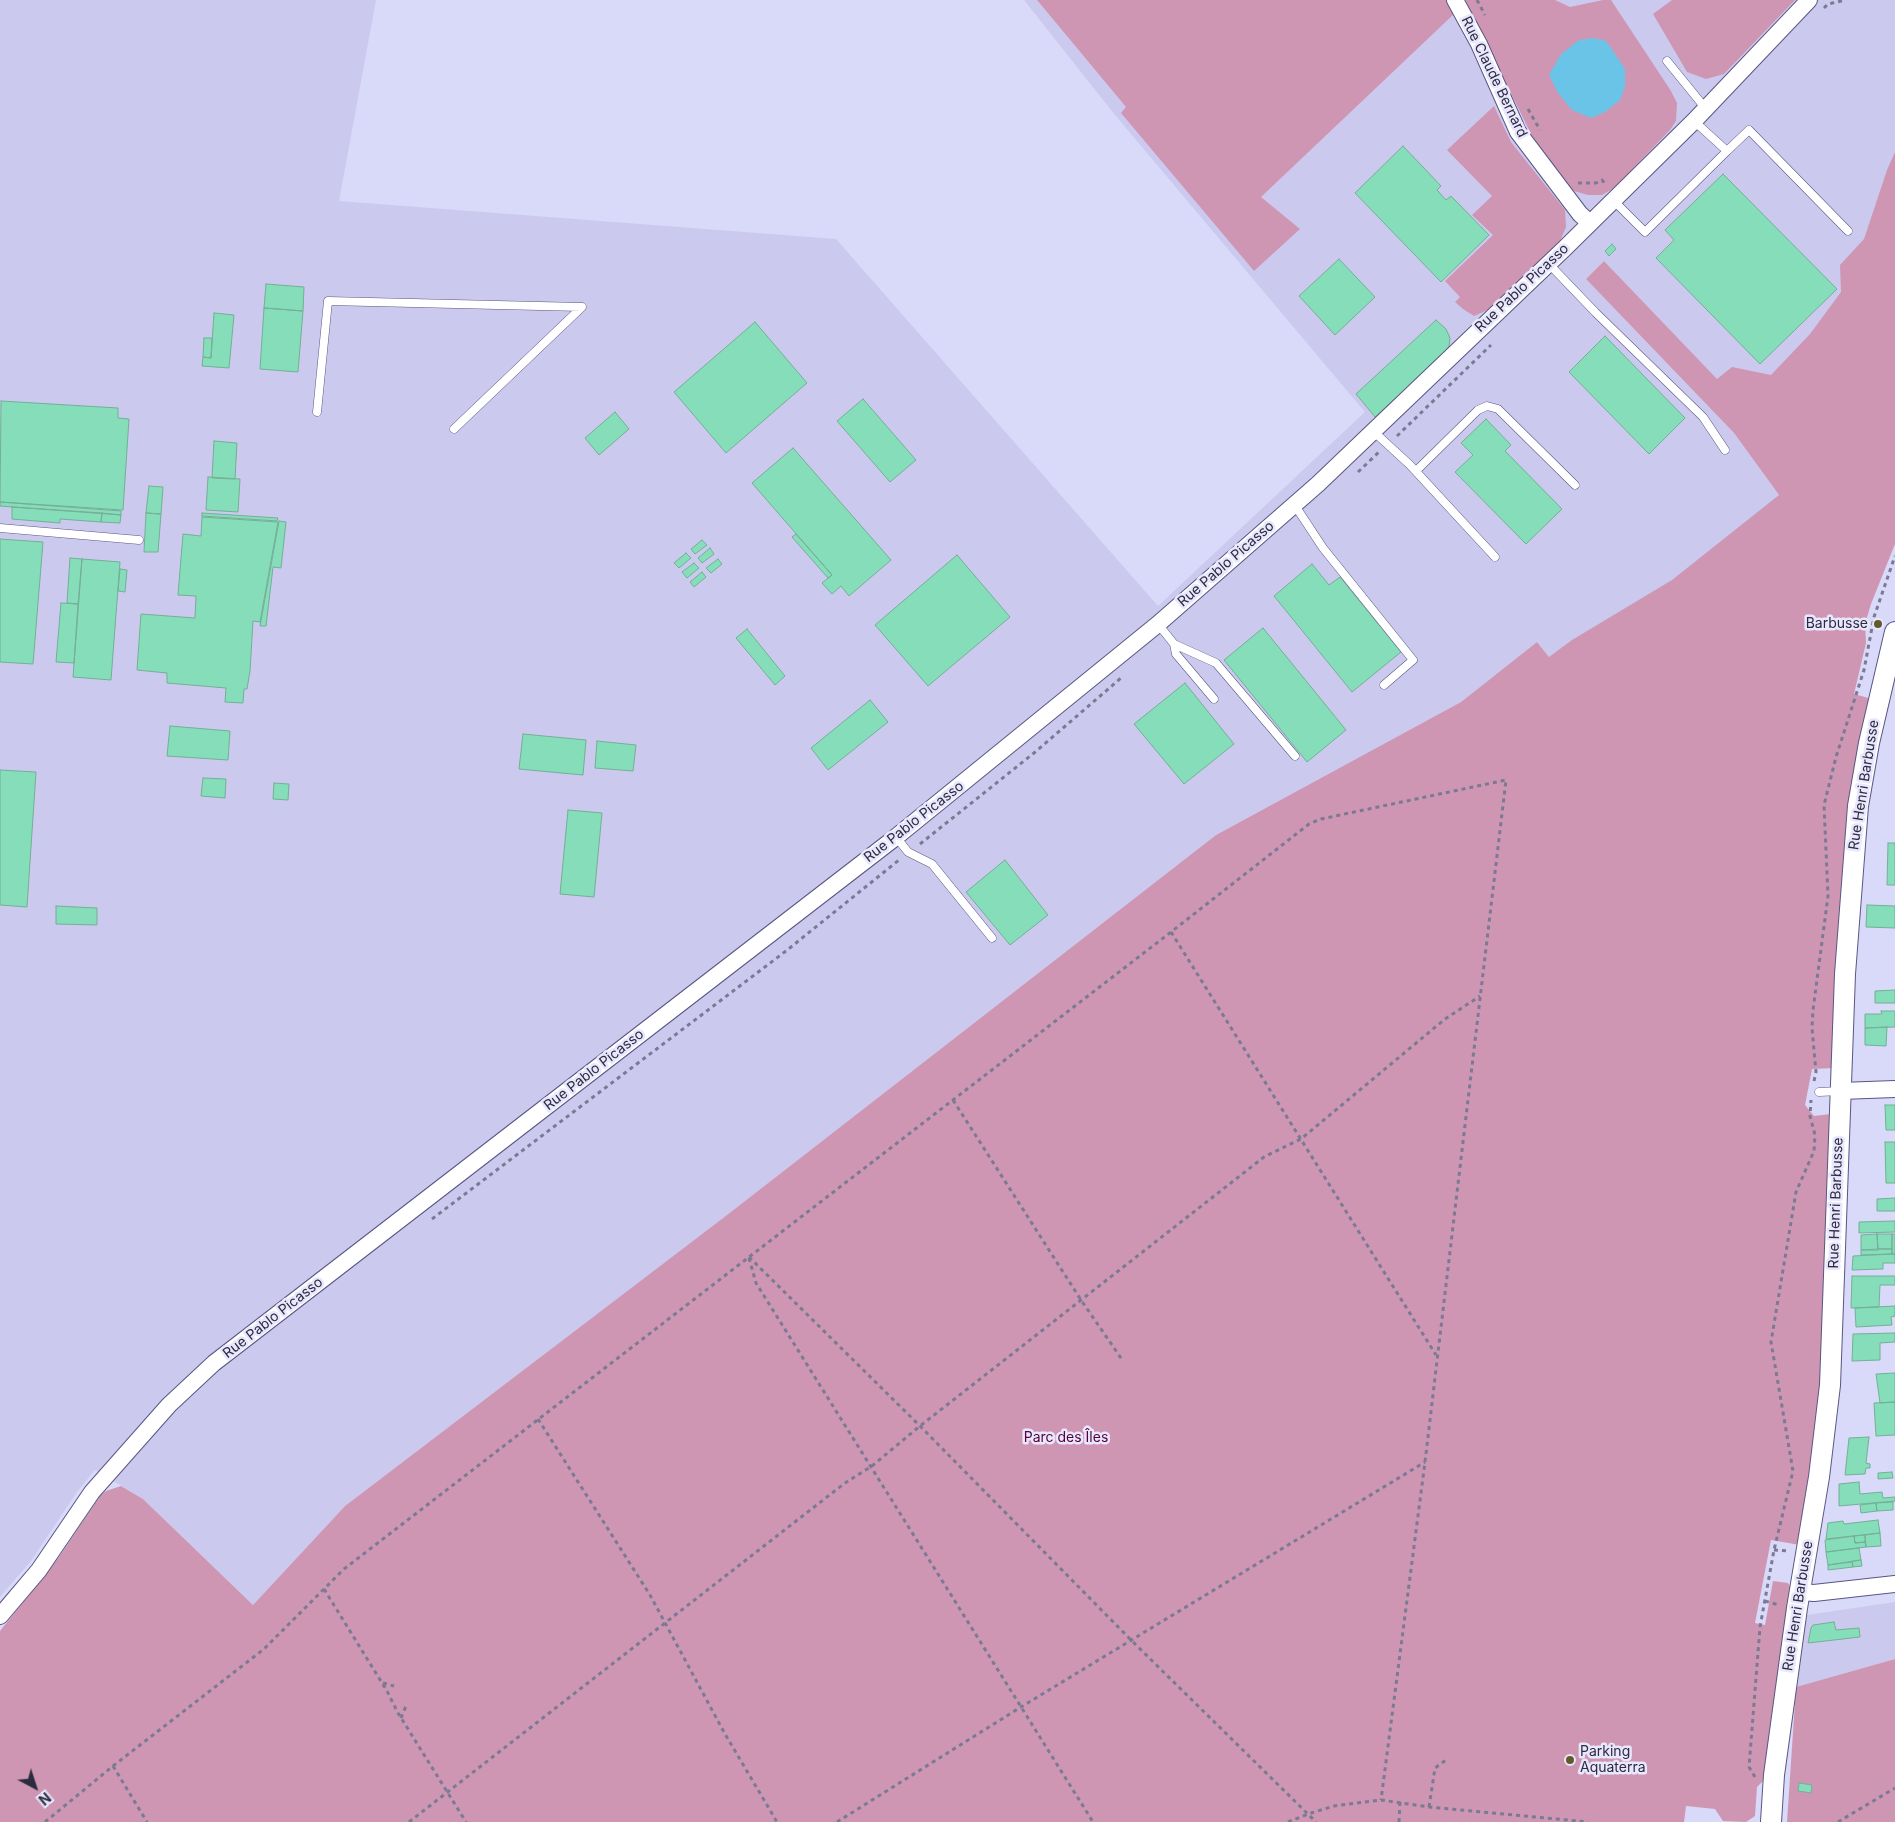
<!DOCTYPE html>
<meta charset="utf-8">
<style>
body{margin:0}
#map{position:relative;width:1895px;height:1822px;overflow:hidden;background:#d9d9f9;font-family:Inter,sans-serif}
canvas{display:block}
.north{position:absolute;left:10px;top:1762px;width:50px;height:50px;-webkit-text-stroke:4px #e8e7fd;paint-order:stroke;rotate:140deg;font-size:14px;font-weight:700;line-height:20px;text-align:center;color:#2c2b3f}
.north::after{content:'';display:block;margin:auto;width:18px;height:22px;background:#2c2b3f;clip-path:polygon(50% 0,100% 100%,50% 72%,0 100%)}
</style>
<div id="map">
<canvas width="1895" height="1822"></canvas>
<div class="north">N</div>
</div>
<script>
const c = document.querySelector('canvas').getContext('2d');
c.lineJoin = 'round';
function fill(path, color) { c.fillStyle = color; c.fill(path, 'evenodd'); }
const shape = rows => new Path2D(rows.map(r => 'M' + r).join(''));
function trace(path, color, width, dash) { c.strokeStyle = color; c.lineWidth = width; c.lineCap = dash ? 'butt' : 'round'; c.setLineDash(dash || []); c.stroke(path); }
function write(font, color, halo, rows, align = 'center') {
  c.font = font + ' Inter,sans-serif'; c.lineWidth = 5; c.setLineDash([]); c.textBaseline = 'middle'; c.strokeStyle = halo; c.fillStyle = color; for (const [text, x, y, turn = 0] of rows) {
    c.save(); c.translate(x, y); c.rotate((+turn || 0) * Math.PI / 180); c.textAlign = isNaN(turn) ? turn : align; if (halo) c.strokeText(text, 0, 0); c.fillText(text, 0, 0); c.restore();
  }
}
fill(shape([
 [0,0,376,0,339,201,836,239,1158,606,1365,412,1115,115,1024,0,1895,0,1895,241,1760,425,1604,261,1586,279,1734,433,1779,495,1576,690,1537,642,1461,702,1216,835,727,1215,345,1506,253,1605,143,1499,95,1470,77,1492,31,1561,0,1597],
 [1895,1602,1895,1659,1796,1687,1807,1615]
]), '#cbcaee');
fill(shape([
 [1037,0,1446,0,1454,14,1261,197,1300,229,1254,271,1121,113,1126,107],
 [1465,0,1555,0,1570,7,1603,0,1611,0,1671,91,1677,103,1676,121,1670,130,1614,188,1602,195,1588,195,1574,191,1549,162,1532,136],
 [1672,0,1795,0,1724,74,1706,79,1687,72,1653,14],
 [1494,106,1511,142,1565,210,1566,227,1560,241,1490,309,1474,316,1463,309,1455,302,1460,297,1445,281,1493,235,1472,215,1492,196,1447,150],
 [1895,152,1895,544,1871,604,1865,624,1866,643,1854,694,1872,699,1835,1068,1812,1069,1805,1105,1814,1116,1831,1114,1821,1394,1800,1545,1771,1540,1755,1623,1765,1625,1773,1581,1788,1583,1792,1590,1765,1779,1757,1787,1755,1816,1746,1822,1723,1821,1715,1809,1686,1806,1684,1822,0,1822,0,1631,59,1557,100,1496,106,1491,121,1486,143,1499,253,1605,345,1506,727,1215,1216,835,1461,702,1537,642,1549,657,1572,640,1672,580,1779,495,1734,433,1586,279,1604,261,1717,379,1732,367,1771,375,1810,334,1841,292,1840,265,1864,239,1887,170],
 [1895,1659,1895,1822,1787,1822,1796,1687]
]), '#cf96b4');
fill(shape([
 [1593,38,1606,41,1615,54,1625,69,1625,86,1620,100,1605,112,1591,118,1572,110,1558,93,1549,75,1561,54,1579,40]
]), '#6ac4e7');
const building = shape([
 [1403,146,1441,186,1437,190,1446,200,1451,196,1489,235,1441,282,1355,193,1403,146],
 [1723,174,1837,289,1760,364,1656,258,1674,240,1665,230,1723,174],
 [1612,244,1616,249,1609,256,1605,251,1612,244],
 [1339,259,1375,297,1335,335,1299,296,1339,259],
 [266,284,304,287,303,311,264,308,266,284],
 [264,308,303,311,298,372,260,369,264,308],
 [214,313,234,315,229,368,202,366,203,357,211,358,214,313],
 [1436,320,1446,329,1450,338,1449,346,1443,355,1375,417,1356,394,1436,320],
 [755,322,807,383,726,453,674,392,755,322],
 [1605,336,1685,418,1649,454,1569,372,1605,336],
 [204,338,212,338,211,358,203,357,204,338],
 [863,399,916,460,890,482,837,421,863,399],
 [1,401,118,408,118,418,129,419,123,510,0,502,1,401],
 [615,412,629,429,599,455,585,438,615,412],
 [1486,419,1511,445,1505,451,1562,509,1526,544,1455,472,1473,455,1461,443,1486,419],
 [214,441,237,443,235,479,212,478,214,441],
 [793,448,891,560,849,596,841,586,832,594,822,583,832,575,752,483,793,448],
 [208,477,240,479,238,512,206,510,208,477],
 [149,486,163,487,161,514,146,513,149,486],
 [0,502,121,511,121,515,0,506,0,502],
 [12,507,102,513,101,522,60,519,60,523,12,519,12,507],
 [102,513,121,515,120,523,101,522,102,513],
 [146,513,161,514,158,552,144,552,146,513],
 [202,513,278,518,277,521,202,516,202,513],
 [202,517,278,522,260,622,253,621,250,671,247,689,244,689,243,703,225,702,226,688,167,683,167,673,137,670,141,614,195,618,196,596,178,595,183,534,201,536,202,517],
 [279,521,286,522,281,568,273,567,266,626,260,626,279,521],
 [796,534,832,575,828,578,792,537,796,534],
 [0,539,43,542,33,664,0,662,0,539],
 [702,540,707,545,695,554,691,549,702,540],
 [710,548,714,554,702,563,698,558,710,548],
 [686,553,691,558,679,568,674,563,686,553],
 [957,555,1010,617,928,686,875,625,957,555],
 [70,558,82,559,78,604,67,603,70,558],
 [82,559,120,562,111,680,73,677,82,559],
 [718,559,722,564,711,573,706,568,718,559],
 [694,563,699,568,687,578,682,572,694,563],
 [1312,564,1329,585,1340,577,1401,652,1352,692,1274,596,1312,564],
 [120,569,127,570,125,592,118,591,120,569],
 [702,572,706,577,694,587,690,582,702,572],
 [61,603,78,604,74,663,56,662,61,603],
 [1263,628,1346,730,1307,762,1224,660,1263,628],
 [747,629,785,676,775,685,736,638,747,629],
 [1185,683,1234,744,1184,784,1134,724,1185,683],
 [870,700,888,722,828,770,811,748,870,700],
 [170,726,230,731,228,760,167,756,170,726],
 [523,734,586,740,583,775,519,769,523,734],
 [597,741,636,745,633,771,595,768,597,741],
 [0,770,36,772,27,907,0,905,0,770],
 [203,778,226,779,225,798,201,796,203,778],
 [274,783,289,784,288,800,273,799,274,783],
 [568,810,602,813,594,897,560,894,568,810],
 [1888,843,1895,843,1895,885,1887,885,1888,843],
 [1005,860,1048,915,1010,945,966,892,1005,860],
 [1867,905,1895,906,1895,928,1866,927,1867,905],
 [56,906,97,908,97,925,56,924,56,906],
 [1895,990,1895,1003,1875,1003,1875,991,1895,990],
 [1881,1011,1895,1011,1895,1027,1865,1028,1865,1014,1882,1014,1881,1011],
 [1887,1027,1886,1046,1865,1045,1865,1028,1887,1027],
 [1885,1105,1895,1105,1895,1130,1886,1130,1885,1105],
 [1885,1142,1895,1142,1895,1183,1886,1183,1885,1142],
 [1895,1198,1895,1211,1877,1211,1877,1199,1895,1198],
 [1895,1221,1895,1232,1859,1233,1859,1222,1895,1221],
 [1877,1234,1878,1250,1861,1250,1861,1235,1877,1234],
 [1877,1234,1892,1234,1892,1249,1878,1249,1877,1234],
 [1892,1234,1895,1234,1895,1254,1892,1254,1892,1234],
 [1878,1249,1892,1249,1892,1254,1861,1255,1861,1250,1878,1249],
 [1892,1254,1895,1254,1895,1263,1883,1263,1883,1269,1852,1270,1853,1256,1892,1254],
 [1852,1276,1895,1276,1895,1285,1880,1285,1879,1307,1851,1308,1852,1276],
 [1895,1306,1895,1316,1891,1317,1892,1325,1856,1327,1855,1308,1895,1306],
 [1895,1333,1895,1342,1880,1343,1880,1360,1852,1361,1853,1334,1895,1333],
 [1895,1373,1895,1402,1880,1403,1876,1374,1895,1373],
 [1895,1402,1895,1435,1876,1436,1874,1403,1895,1402],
 [1869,1437,1866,1463,1870,1464,1870,1468,1866,1468,1865,1474,1845,1475,1849,1438,1869,1437],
 [1892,1472,1893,1478,1878,1479,1878,1473,1892,1472],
 [1859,1482,1860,1494,1882,1492,1883,1498,1895,1497,1895,1501,1839,1506,1839,1484,1859,1482],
 [1893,1502,1893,1510,1877,1511,1876,1503,1893,1502],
 [1876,1503,1877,1511,1861,1513,1860,1505,1876,1503],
 [1878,1520,1880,1533,1826,1539,1828,1523,1843,1521,1844,1524,1878,1520],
 [1880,1533,1881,1546,1866,1547,1865,1535,1880,1533],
 [1865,1535,1865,1542,1855,1543,1854,1536,1865,1535],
 [1854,1536,1855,1543,1865,1542,1866,1547,1826,1552,1825,1540,1854,1536],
 [1859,1548,1861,1560,1828,1565,1826,1552,1859,1548],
 [1861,1560,1862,1566,1853,1567,1852,1561,1861,1560],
 [1852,1562,1853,1567,1828,1570,1828,1565,1852,1562],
 [1834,1622,1836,1630,1859,1628,1860,1637,1808,1643,1811,1628,1813,1625,1834,1622],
 [1799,1783,1812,1785,1811,1793,1798,1791,1799,1783]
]);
fill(building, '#85ddb9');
trace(building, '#74af97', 1);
const service = shape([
 [1667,61,1706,109],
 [1727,151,1749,130,1848,231],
 [1613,200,1645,232,1727,151,1694,121],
 [1548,263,1596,313,1703,417,1725,450],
 [317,412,328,301,582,307,454,429],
 [1373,431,1410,465,1495,557],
 [1416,471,1478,410,1487,406,1498,409,1575,485],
 [1294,504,1323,548,1413,660,1384,685],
 [0,528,139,540],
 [1158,624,1174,644,1216,663,1295,756],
 [1174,644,1176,654,1214,699],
 [896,837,908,852,932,864,992,938],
 [1819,1092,1840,1091]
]);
const minor = shape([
 [1455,0,1479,44,1518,132,1580,214,1590,223],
 [1840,1091,1895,1089],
 [1800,1592,1814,1593,1895,1584],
 [0,1616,39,1570,92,1492,169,1405,214,1363,896,837,1158,624,1318,484,1565,248,1694,121,1809,0]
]);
const tertiary = shape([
 [1771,1822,1774,1775,1797,1608,1819,1477,1830,1385,1845,974,1858,806,1869,743,1895,632]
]);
trace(service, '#595683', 9);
trace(minor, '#595683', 18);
trace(tertiary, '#595683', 22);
trace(shape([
 [1477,0,1485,15],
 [1824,8,1828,4,1846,0],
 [1528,109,1540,130],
 [1578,183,1596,183,1602,180,1606,185],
 [1397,436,1491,345],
 [1358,472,1379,452],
 [920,844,1034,753,1121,678],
 [1171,932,1436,1355],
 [1814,1081,1816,1072,1812,1028,1813,1010,1828,896,1824,805,1836,757,1864,670,1874,617,1895,556],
 [953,1100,1081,1300,1123,1361],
 [432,1219,786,951,899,860],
 [749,1257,920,1426,1132,1641,1316,1822],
 [749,1258,756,1283,1093,1822],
 [538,1419,650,1595,725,1734,777,1822],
 [1774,1550,1788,1551],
 [324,1589,387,1691,398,1713,466,1822],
 [1765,1601,1779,1605],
 [383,1683,394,1686],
 [401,1718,406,1706],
 [113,1766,147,1822],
 [1755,1777,1749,1767,1760,1627,1774,1550,1793,1471,1771,1342,1796,1192,1814,1151,1815,1135,1810,1116,1811,1100],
 [1429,1807,1435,1768,1446,1760],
 [45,1822,113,1766,264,1649,344,1569,1171,932,1309,824,1321,819,1506,780,1425,1462,1381,1800],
 [409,1822,845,1483,872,1466,920,1426,1264,1157,1301,1139,1445,1019,1480,996],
 [837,1822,1021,1707,1425,1462],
 [1288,1822,1308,1814,1334,1806,1381,1800,1429,1807,1588,1822],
 [1399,1822,1400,1802],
 [1838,1822,1895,1788]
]), '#7a7a93', 3, [4, 4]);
trace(service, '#fff', 8);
trace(minor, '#fff', 16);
trace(tertiary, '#fff', 20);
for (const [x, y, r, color] of [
 [1878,624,5,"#5f5c29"],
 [1570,1760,5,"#5f5c29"]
]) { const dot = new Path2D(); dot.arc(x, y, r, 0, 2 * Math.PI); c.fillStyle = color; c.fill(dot); trace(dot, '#e8e7fd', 2); }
write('14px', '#2c2b3f', '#e8e7fd', [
 ["Rue Claude Bernard",1494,77,64],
 ["Rue Pablo Picasso",1522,288,-43],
 ["Rue Pablo Picasso",1226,564,-41],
 ["Rue Henri Barbusse",1864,785,-81],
 ["Rue Pablo Picasso",914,822,-38],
 ["Rue Pablo Picasso",594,1070,-38],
 ["Rue Henri Barbusse",1836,1203,-88],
 ["Rue Pablo Picasso",273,1318,-38],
 ["Rue Henri Barbusse",1798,1606,-81]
]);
write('14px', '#2c2b3f', '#e8e7fd', [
 ["Barbusse",1868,624],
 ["Parking",1580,1752,"left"],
 ["Aquaterra",1580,1768,"left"]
], 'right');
write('14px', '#57003b', '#e8e7fd', [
 ["Parc des Îles",1066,1438]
]);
</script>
